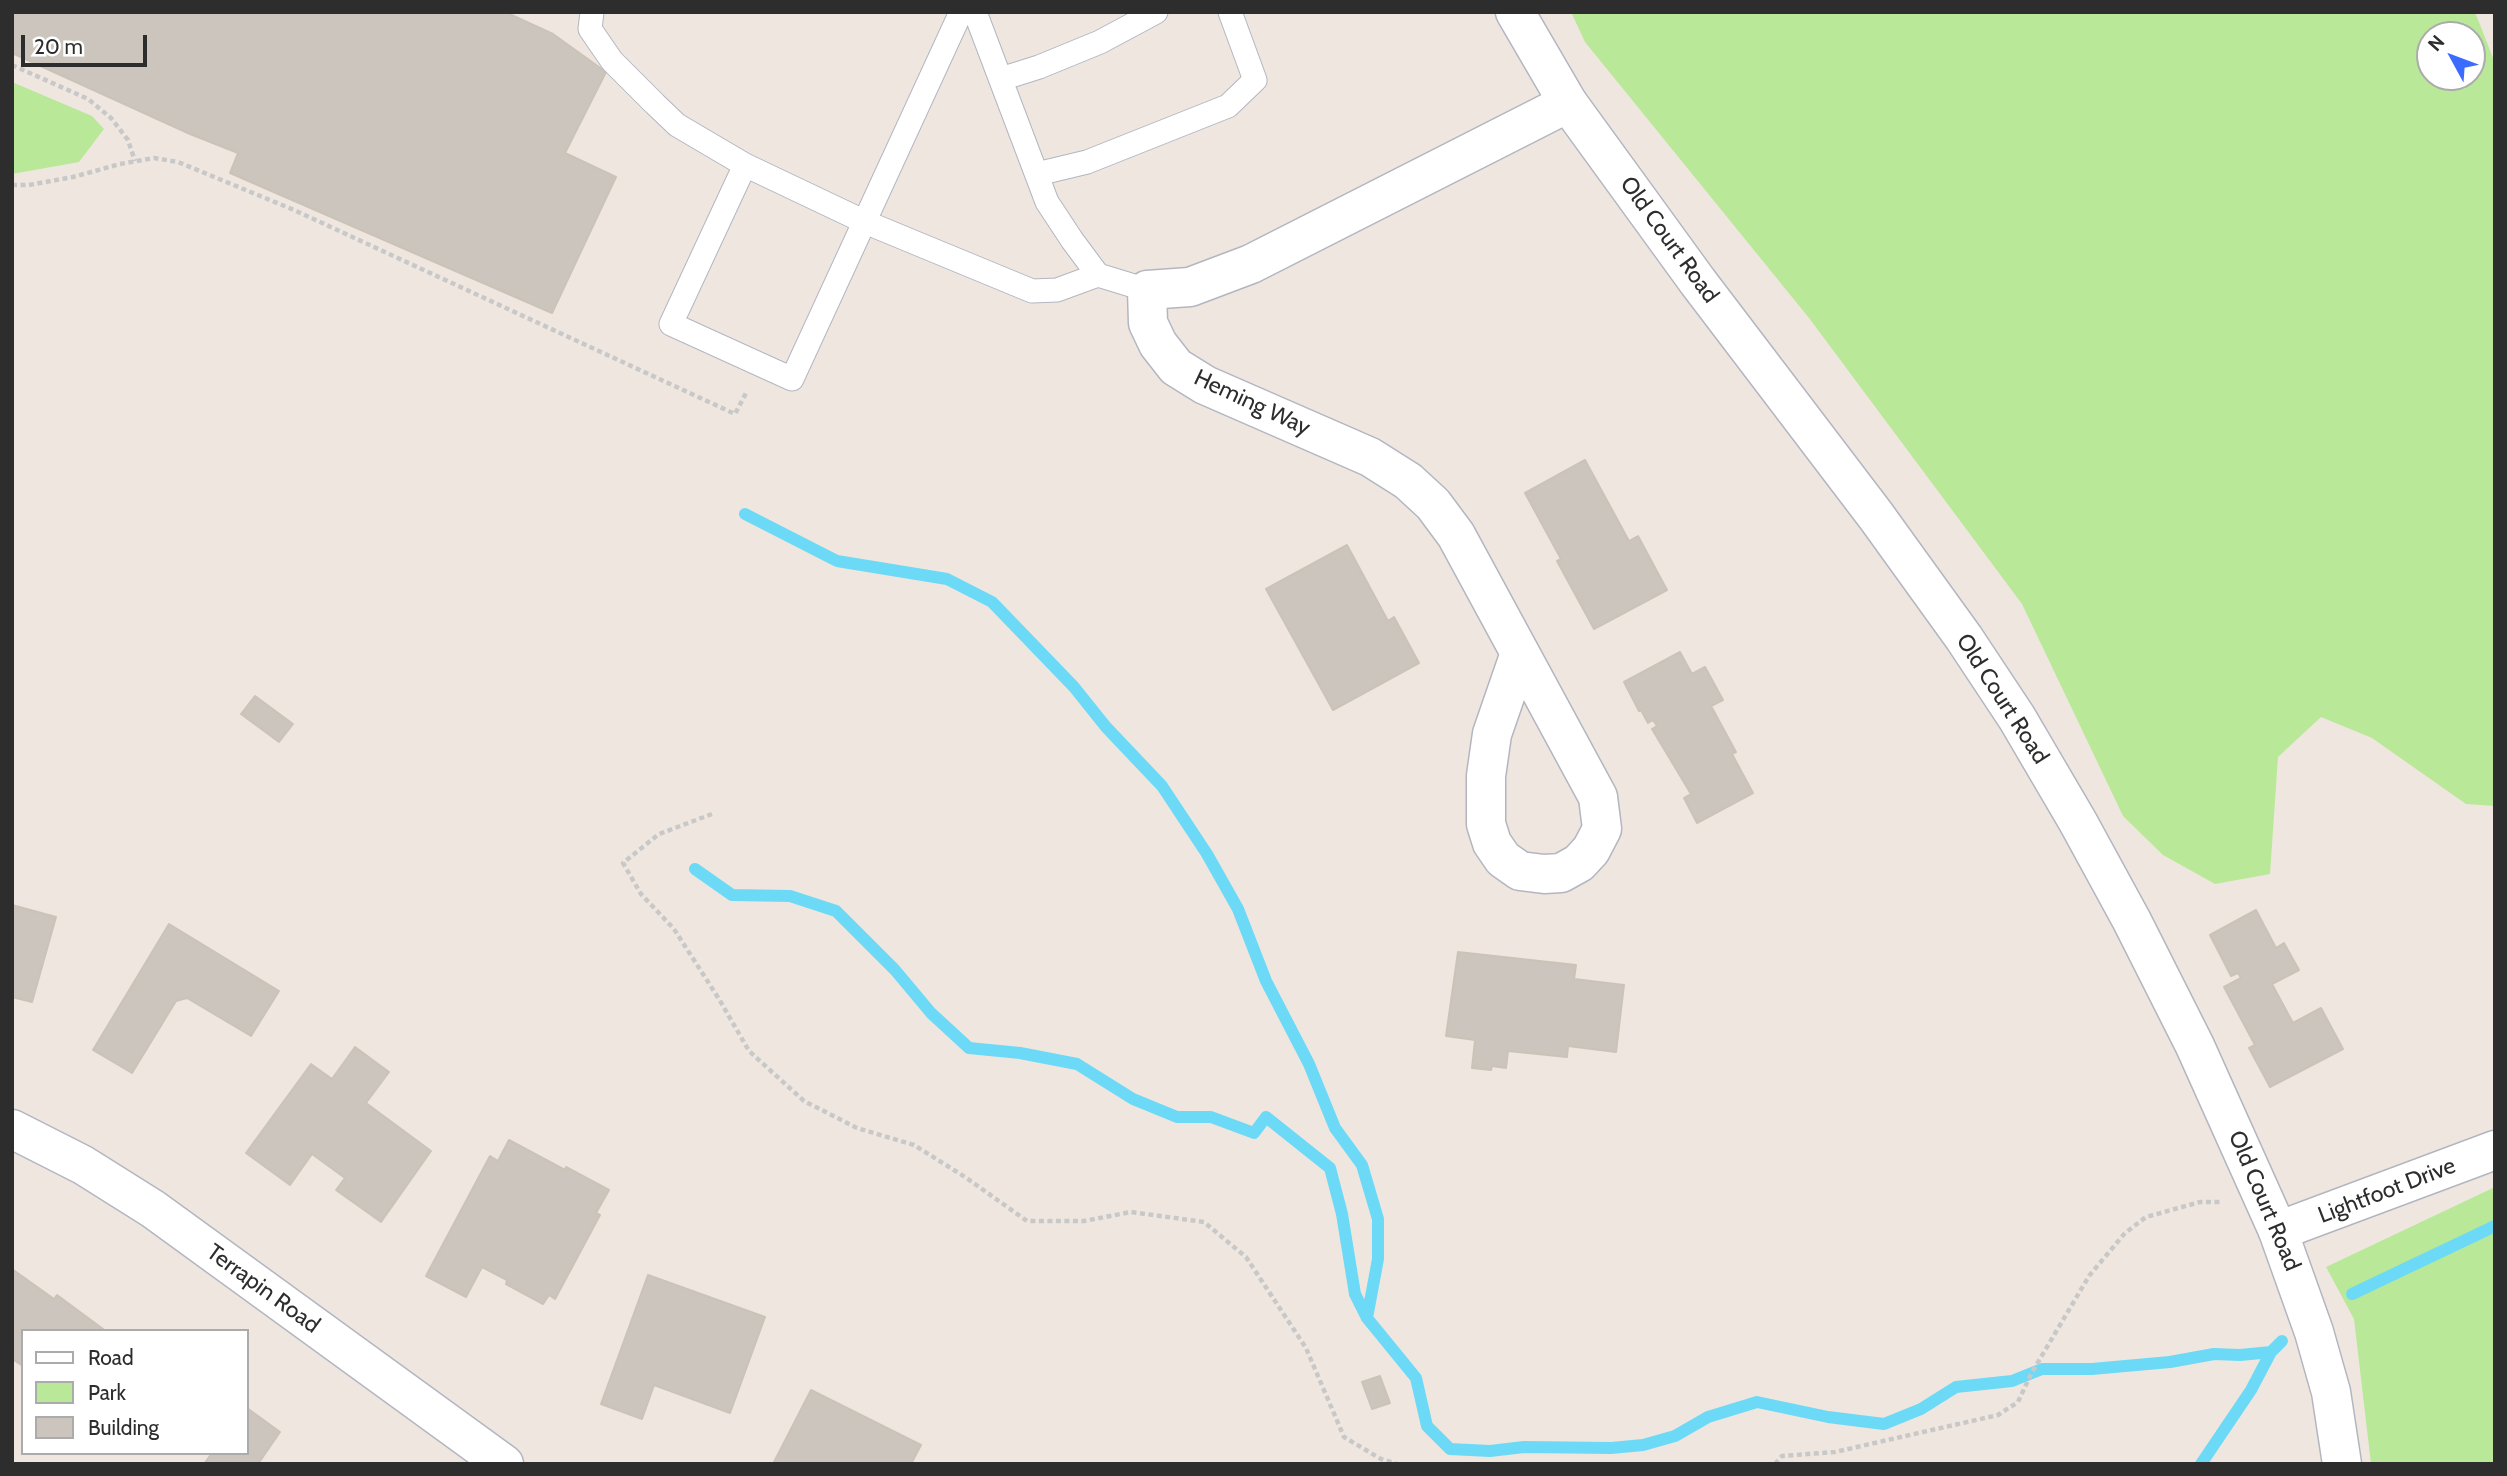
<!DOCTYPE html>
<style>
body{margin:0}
#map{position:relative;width:2507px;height:1476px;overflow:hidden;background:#efe7df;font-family:Cabin,sans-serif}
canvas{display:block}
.frame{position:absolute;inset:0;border:14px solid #2d2d2d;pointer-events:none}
.legend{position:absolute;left:21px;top:1329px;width:228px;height:126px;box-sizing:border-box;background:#fff;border:2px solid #ababab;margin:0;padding:9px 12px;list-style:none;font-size:21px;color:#2d2d2d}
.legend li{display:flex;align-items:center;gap:14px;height:35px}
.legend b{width:35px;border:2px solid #ababab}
.north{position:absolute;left:2416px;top:21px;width:70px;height:70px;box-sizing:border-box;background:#fff;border:2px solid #ababab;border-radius:50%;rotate:311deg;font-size:19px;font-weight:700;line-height:28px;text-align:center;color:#2d2d2d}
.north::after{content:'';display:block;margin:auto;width:24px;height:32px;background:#3c6cff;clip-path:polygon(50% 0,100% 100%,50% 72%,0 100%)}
.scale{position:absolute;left:21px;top:35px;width:126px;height:32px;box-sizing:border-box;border:4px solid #2d2d2d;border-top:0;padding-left:9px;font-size:21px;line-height:24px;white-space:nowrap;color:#2d2d2d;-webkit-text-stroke:5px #fff;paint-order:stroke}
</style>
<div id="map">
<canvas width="2507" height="1476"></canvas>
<div class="frame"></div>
<ul class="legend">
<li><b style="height:9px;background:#fff"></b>Road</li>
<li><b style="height:19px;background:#b9e898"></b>Park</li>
<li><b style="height:19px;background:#cbc5bd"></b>Building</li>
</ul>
<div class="north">N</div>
<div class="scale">20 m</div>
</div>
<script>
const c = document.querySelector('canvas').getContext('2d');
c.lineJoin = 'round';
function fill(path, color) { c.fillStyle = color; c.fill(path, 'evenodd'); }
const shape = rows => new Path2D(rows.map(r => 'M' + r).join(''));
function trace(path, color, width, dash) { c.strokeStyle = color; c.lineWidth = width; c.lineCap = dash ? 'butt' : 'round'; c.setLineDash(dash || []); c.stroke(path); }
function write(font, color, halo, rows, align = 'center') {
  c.font = font + ' Cabin,sans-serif'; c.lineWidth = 5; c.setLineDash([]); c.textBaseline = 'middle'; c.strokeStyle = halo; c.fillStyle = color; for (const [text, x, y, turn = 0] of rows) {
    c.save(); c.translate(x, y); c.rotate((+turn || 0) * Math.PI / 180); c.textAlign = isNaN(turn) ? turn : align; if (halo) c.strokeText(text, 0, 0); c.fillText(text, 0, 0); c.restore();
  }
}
fill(shape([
 [1571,12,2475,12,2495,63,2495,806,2466,804,2372,738,2321,717,2278,757,2270,874,2215,884,2163,855,2123,816,2022,604,1809,318,1585,42],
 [2430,35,2472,35,2472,77,2430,77],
 [12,82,92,116,104,129,79,162,12,174],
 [2495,1187,2495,1464,2371,1464,2354,1319,2326,1267]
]), '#b9e898');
trace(shape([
 [745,514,837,561,947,579,992,602,1074,687,1106,727,1162,786,1207,854,1238,909,1266,981,1309,1064,1335,1128,1362,1165,1378,1219,1378,1259,1367,1318,1416,1378,1427,1426,1450,1449,1490,1451,1524,1447,1611,1448,1643,1445,1675,1436,1708,1417,1757,1402,1828,1417,1884,1424,1921,1409,1956,1387,2012,1381,2042,1369,2092,1369,2170,1362,2214,1354,2240,1355,2271,1352],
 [695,869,732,895,790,896,836,911,895,970,931,1013,969,1048,1020,1053,1077,1064,1133,1099,1177,1117,1211,1117,1254,1133,1266,1117,1330,1168,1342,1214,1355,1294,1367,1318],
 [2352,1294,2495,1226],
 [2201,1464,2251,1390,2271,1352,2282,1341]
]), '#6cdaf6', 12);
const building = shape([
 [12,12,505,12,553,34,606,72,565,153,616,177,552,313,230,173,238,153,190,134,12,53,12,12],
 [1585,460,1629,541,1638,536,1667,590,1594,629,1557,561,1561,559,1525,493,1585,460],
 [1347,545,1388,621,1394,617,1419,663,1333,710,1266,589,1347,545],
 [1680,652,1692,674,1705,667,1723,700,1711,706,1736,752,1732,754,1753,793,1697,823,1684,798,1691,794,1652,729,1657,726,1653,720,1648,723,1641,710,1639,711,1624,682,1680,652],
 [255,696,293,724,279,742,241,714,255,696],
 [12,905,56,917,32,1002,12,997,12,905],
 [2256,910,2276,948,2284,943,2299,970,2272,984,2293,1023,2321,1008,2343,1049,2270,1087,2249,1048,2255,1045,2224,987,2241,978,2238,973,2231,976,2210,935,2256,910],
 [169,924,279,991,251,1036,187,998,176,1001,132,1073,93,1050,169,924],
 [1458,952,1576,965,1574,979,1624,985,1616,1052,1568,1046,1567,1057,1508,1051,1506,1068,1492,1066,1491,1070,1472,1068,1475,1040,1446,1036,1458,952],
 [355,1047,389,1072,366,1103,431,1151,381,1222,336,1190,345,1178,312,1154,290,1185,246,1153,311,1064,332,1079,355,1047],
 [509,1140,565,1170,566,1167,609,1190,596,1213,600,1215,555,1299,549,1295,543,1304,506,1284,507,1280,482,1267,466,1297,426,1276,490,1156,498,1161,509,1140],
 [12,1269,54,1299,57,1295,103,1329,101,1331,23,1331,23,1366,12,1359,15,1352,12,1350,12,1269],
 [648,1275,765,1317,730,1413,654,1385,642,1419,601,1404,648,1275],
 [1380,1376,1390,1403,1372,1409,1362,1382,1380,1376],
 [811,1390,921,1445,911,1464,773,1464,811,1390],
 [247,1408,280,1432,258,1464,204,1464,212,1453,247,1453,247,1408]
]);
fill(building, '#cbc5bd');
trace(building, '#cbc3b8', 2);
const service = shape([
 [592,12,590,29,612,61,655,104,677,125,745,165,865,222,1032,291,1057,290,1098,275],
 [975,12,1047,202,1072,240,1098,275,1147,290],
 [1001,79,1039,67,1100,42,1156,12],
 [745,165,671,324,792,379,961,12],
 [1037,174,1087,162,1228,106,1255,80,1230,12]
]);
const minor = shape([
 [1520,653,1492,734,1486,776,1486,824,1492,843,1503,859,1520,871,1544,874,1561,873,1579,863,1591,850,1602,829,1598,797,1520,653,1456,535,1433,504,1408,481,1370,457,1205,385,1176,367,1158,344,1148,323,1147,290,1190,287,1251,264,1568,103],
 [12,1129,83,1165,153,1209,504,1464],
 [2278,1231,2495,1150]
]);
const secondary = shape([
 [1515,12,1568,103,1698,282,1876,516,1964,638,2017,718,2078,822,2132,921,2195,1046,2278,1231,2314,1332,2331,1392,2342,1464]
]);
trace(service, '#b3b6c1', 25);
trace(minor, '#b3b6c1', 41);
trace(secondary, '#b3b6c1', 41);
trace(shape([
 [12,65,88,99,111,118,128,140,135,161],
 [12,185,29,185,73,177,120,164,154,158,178,162,294,210,735,414,746,393],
 [712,814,659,834,623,863,641,894,674,929,719,999,749,1051,804,1101,857,1128,914,1145,965,1177,1027,1221,1084,1221,1131,1212,1204,1222,1246,1257,1306,1348,1344,1437,1381,1459,1397,1464],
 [1775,1464,1782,1456,1835,1452,1998,1415,2018,1402,2031,1374,2089,1276,2125,1233,2146,1217,2200,1202,2220,1202]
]), '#c8c8c8', 4.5, [5, 3.5]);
trace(service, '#fff', 23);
trace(minor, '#fff', 38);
trace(secondary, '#fff', 38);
write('23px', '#2d2d2d', '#fff', [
 ["Old Court Road",1669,240,54],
 ["Heming Way",1252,403,25],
 ["Old Court Road",2002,699,57],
 ["Lightfoot Drive",2387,1191,-21],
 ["Old Court Road",2264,1201,67],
 ["Terrapin Road",263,1289,36]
]);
</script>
